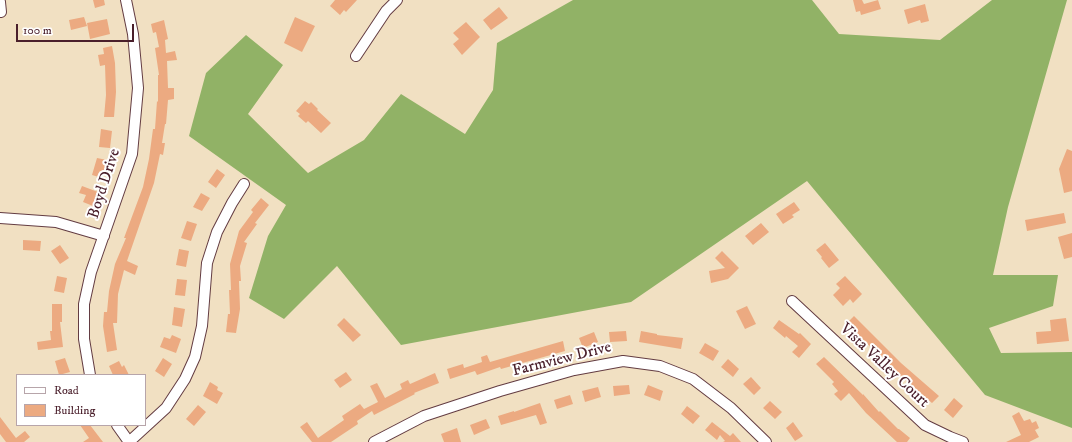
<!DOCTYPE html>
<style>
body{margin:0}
#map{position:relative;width:1072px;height:442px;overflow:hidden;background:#f1e0c2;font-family:"IM FELL DW Pica",serif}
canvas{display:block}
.legend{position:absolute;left:16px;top:374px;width:130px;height:52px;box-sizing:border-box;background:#fff;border:1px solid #b7a5aa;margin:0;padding:5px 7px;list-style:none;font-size:12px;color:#4a1f2b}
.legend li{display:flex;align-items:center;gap:8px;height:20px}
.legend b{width:20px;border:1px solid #b7a5aa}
.scale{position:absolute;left:16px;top:24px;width:118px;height:18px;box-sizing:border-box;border:2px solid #4a1f2b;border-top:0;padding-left:5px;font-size:12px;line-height:14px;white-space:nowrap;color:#4a1f2b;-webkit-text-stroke:3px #fff;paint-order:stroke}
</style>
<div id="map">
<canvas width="1072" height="442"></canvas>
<ul class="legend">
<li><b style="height:5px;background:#fff"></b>Road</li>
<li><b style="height:11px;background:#ecaa81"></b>Building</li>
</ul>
<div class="scale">100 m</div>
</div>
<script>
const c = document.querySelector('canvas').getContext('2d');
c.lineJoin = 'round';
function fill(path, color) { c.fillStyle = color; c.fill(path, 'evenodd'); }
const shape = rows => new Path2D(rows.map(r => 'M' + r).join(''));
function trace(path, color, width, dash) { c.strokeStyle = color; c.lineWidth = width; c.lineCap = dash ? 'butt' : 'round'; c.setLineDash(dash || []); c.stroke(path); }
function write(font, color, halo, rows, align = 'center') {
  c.font = font + ' "IM FELL DW Pica",serif'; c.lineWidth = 4; c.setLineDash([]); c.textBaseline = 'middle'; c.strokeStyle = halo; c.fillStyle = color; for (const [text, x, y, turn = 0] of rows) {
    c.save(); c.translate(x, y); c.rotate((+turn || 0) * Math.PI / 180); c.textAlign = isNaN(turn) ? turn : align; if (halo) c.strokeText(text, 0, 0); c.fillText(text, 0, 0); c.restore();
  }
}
fill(shape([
 [573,0,812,0,839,34,940,40,992,0,1067,0,1008,207,993,275,1058,275,1053,306,989,328,1001,353,1072,352,1072,428,985,395,807,181,631,302,401,345,337,266,284,319,249,298,268,236,286,205,189,136,206,73,246,35,283,65,248,114,308,173,364,140,401,94,465,134,493,90,497,43]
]), '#91b266');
fill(shape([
 [93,0,104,0,105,5,95,8],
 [335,0,357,0,346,12,344,10,340,15,330,6],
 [853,0,862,0,864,4,878,0,881,9,861,15,860,11,856,12],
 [925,4,929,21,921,23,920,20,908,24,904,10],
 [499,7,508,18,491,30,483,20],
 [84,17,87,26,71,30,69,20],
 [295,17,315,26,302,52,284,43],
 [107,19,110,34,90,39,87,23],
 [164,20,168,39,165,40,166,53,175,51,177,60,167,61,168,88,174,88,174,99,168,100,166,124,165,124,162,143,165,143,163,155,160,154,154,183,127,261,138,266,135,275,124,270,118,294,117,323,113,323,117,350,107,352,103,326,104,312,107,312,109,291,115,264,126,238,124,238,143,187,149,159,153,129,155,129,157,101,158,102,158,75,159,75,155,48,159,47,156,32,153,33,151,24],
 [466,22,480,37,462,55,453,44,459,39,453,33],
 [112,46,115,63,116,92,114,117,104,117,106,95,105,65,100,66,98,55,104,54,103,48],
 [305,101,309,104,311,102,318,109,317,110,331,123,321,133,308,121,306,123,298,116,300,114,296,111],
 [101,129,112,131,110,148,99,147],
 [1067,149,1072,151,1072,191,1064,193,1059,169],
 [97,158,107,160,102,178,92,175],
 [217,169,225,175,216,188,208,182],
 [82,186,98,192,93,206,83,202,86,195,79,193],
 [201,193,210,198,202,211,193,207],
 [261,198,269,205,255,223,257,224,244,242,247,243,240,266,241,281,239,281,240,309,236,333,226,332,228,314,230,314,229,290,231,290,230,264,239,231,253,212,251,210],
 [794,202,800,210,792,215,794,217,783,224,776,214],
 [1064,213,1066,223,1027,231,1025,220],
 [187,221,197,224,191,241,181,238],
 [761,223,769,232,753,245,745,236],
 [1072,233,1072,257,1064,259,1058,237],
 [23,240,41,241,40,251,23,250],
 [825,243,839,260,829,268,821,258,822,257,816,250],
 [60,245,69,258,60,264,51,251],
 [179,249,189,251,186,267,176,265],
 [722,251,739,268,728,279,711,283,709,271,725,268,715,258],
 [57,276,67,278,64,293,54,291],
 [845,276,862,294,853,303,850,299,843,306,833,295,840,288,836,284],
 [177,279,187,280,185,296,175,295],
 [52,304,62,304,62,322,60,322,63,347,38,350,37,342,51,340,50,331,52,331],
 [747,306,756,324,745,329,736,311],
 [174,307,185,309,182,327,172,325],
 [854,316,901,363,939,396,932,403,891,368,847,323],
 [344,318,361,335,353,342,337,325],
 [1066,318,1069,341,1037,344,1036,332,1051,331,1050,320],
 [779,320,799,334,800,333,811,344,799,358,792,352,798,346,786,336,785,338,773,328],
 [626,331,627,341,610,342,609,332],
 [641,331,657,334,657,335,683,338,681,349,639,342],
 [594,332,598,342,583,348,579,338],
 [172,335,181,339,176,353,160,347,164,337,170,339],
 [563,341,565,351,501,369,500,367,477,375,475,371,450,379,447,369,463,364,464,368,482,362,481,357,487,355,490,362],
 [705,343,719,351,713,361,699,353],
 [824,357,863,395,863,394,879,412,880,411,898,429,899,429,910,438,907,442,897,442,866,413,849,393,841,401,834,394,838,391,832,384,834,382,816,364],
 [65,358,70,372,59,375,55,361],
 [163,358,172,364,164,377,155,371],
 [728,359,739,369,733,377,721,367],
 [119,361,122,367,124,365,129,375,113,375,109,366],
 [346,372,352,380,340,388,334,380],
 [435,373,439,383,414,393,415,394,374,415,372,411,357,421,358,424,331,442,312,442,300,427,307,422,318,438,344,420,342,416,360,404,364,409,378,402,370,386,377,383,385,398,402,389,400,384,408,380,410,384],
 [751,377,761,388,754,395,743,384],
 [210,382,218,387,217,390,223,393,217,404,203,396],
 [629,385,630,394,614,396,613,386],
 [648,385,663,391,660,401,644,395],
 [598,387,601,397,585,402,582,391],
 [570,395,573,404,557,409,554,400],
 [954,398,963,406,953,418,944,410],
 [770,401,782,412,775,419,763,408],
 [540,403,547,423,540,425,536,415,501,425,498,416,514,411,514,412],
 [198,405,206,412,194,426,186,419],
 [687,406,700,416,693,424,681,414],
 [1019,412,1024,421,1030,419,1032,423,1036,421,1039,428,1035,430,1039,437,1029,442,1006,442,1021,435,1012,416],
 [0,417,16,438,25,431,30,437,24,442,6,442,0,434],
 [486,419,490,428,474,435,470,425],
 [712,422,730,436,733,433,741,442,723,442,725,441,720,435,717,440,705,430],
 [793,422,803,436,795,441,786,428],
 [80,425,90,425,103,442,83,442,89,438],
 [457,428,461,442,444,442,441,434]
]), '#ecaa81');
const minor = shape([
 [0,2,1,12],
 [356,56,386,11,397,0],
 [0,218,56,222,104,236],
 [792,301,925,425,950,437,963,442],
 [90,375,84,339,84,304,91,272,132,154,138,88,133,34,126,0],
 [117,425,129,442],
 [129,442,166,408,185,379,195,357,202,326,207,263,217,232,232,203,244,184],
 [374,442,424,416,500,391,574,370,623,361,660,366,693,379,731,408,766,442]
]);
trace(minor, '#633c42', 12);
trace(minor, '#fff', 10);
write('16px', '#4a1f2b', '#fff', [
 ["Boyd Drive",105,184,-72],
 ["Farmview Drive",562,360,-14],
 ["Vista Valley Court",884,366,43]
]);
</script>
